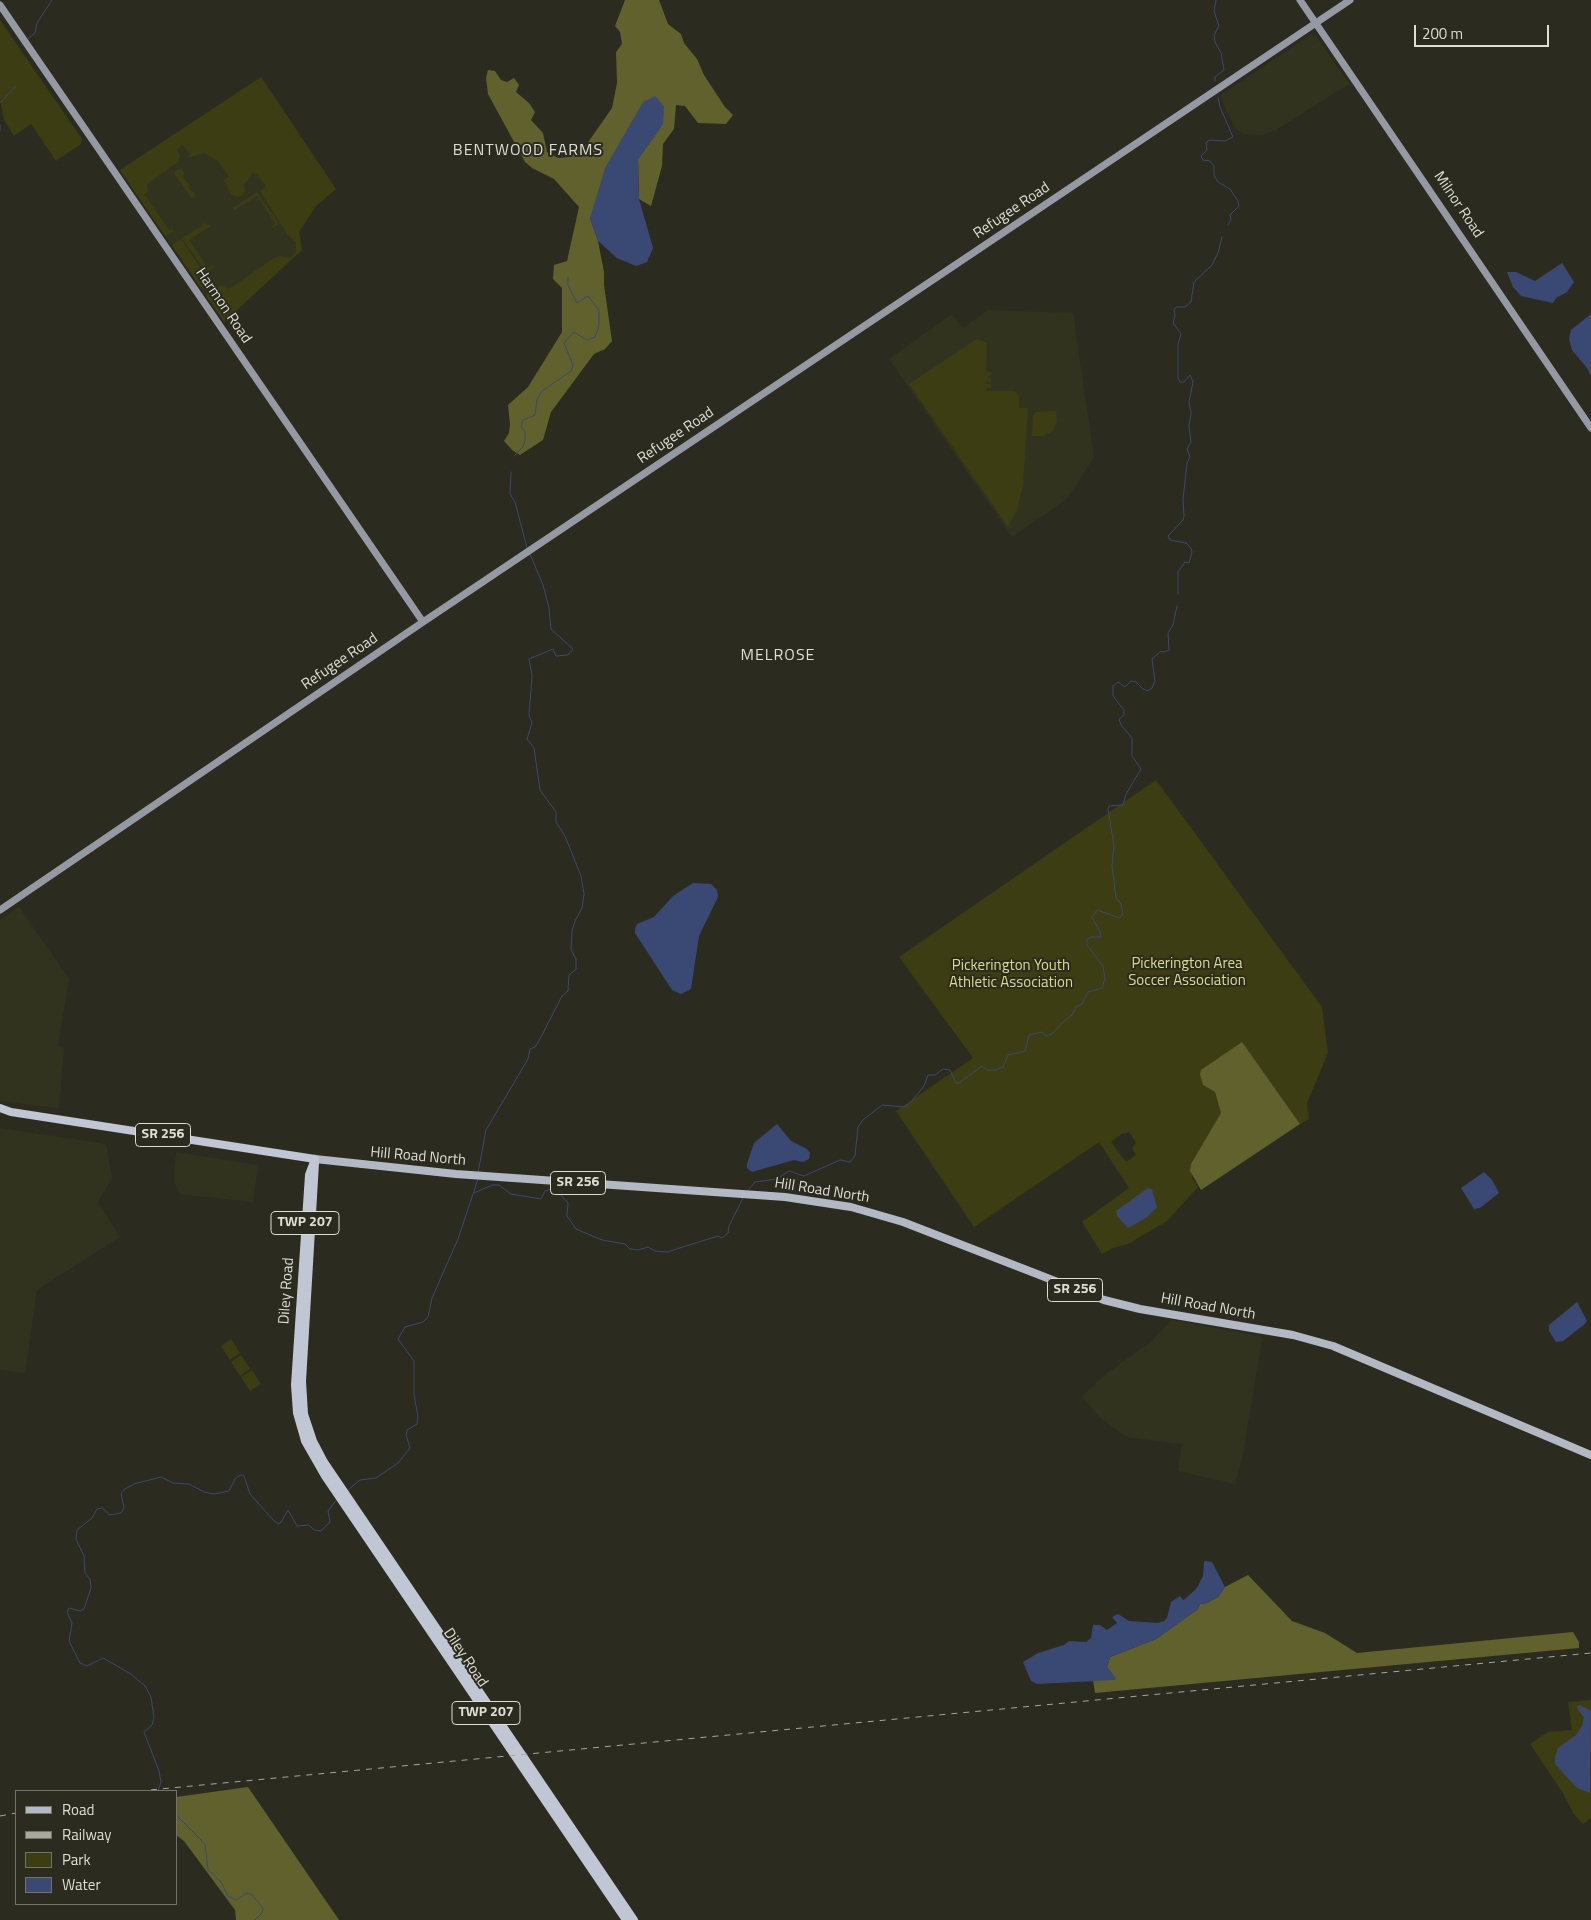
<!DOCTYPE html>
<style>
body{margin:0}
#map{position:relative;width:1591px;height:1920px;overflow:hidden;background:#2b2c1f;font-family:"Titillium Web",sans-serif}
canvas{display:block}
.legend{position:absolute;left:15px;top:1790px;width:162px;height:115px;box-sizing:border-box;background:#2b2c1f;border:1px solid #737368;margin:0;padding:6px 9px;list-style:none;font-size:15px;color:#deded6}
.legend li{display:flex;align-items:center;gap:10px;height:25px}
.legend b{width:25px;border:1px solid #737368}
.scale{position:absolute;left:1414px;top:25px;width:135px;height:22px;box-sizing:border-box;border:2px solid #deded6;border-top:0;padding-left:6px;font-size:15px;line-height:18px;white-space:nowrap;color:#deded6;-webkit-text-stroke:4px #2b2c1f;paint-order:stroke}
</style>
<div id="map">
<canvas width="1591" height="1920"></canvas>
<ul class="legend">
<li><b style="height:6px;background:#b3b8c5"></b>Road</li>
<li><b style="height:6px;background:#a7a89e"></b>Railway</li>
<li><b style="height:14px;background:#3c3d13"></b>Park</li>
<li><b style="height:14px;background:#3a4974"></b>Water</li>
</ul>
<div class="scale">200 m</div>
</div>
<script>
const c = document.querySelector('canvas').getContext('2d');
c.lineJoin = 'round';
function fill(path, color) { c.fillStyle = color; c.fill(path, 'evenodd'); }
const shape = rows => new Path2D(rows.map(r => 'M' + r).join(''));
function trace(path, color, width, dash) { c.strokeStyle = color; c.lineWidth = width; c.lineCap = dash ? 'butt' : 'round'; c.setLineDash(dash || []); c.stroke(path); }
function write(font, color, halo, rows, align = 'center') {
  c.font = font + ' "Titillium Web",sans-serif'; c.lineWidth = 4; c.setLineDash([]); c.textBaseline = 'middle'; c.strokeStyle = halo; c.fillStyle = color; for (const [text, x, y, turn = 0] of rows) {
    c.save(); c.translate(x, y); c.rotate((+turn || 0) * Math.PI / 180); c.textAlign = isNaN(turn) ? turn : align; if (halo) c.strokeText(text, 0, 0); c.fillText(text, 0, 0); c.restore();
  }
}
fill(shape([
 [1312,34,1316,36,1349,84,1276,130,1261,135,1243,134,1235,128,1227,113,1221,95],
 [261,77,336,189,316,206,299,232,302,250,224,322,120,170],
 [988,310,1073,313,1094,457,1067,499,1012,537,889,359,952,314,963,328],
 [19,907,69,979,58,1046,64,1048,59,1108,0,1101,0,920],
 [0,1128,106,1144,112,1178,98,1202,120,1237,37,1290,25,1373,0,1370],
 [176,1152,258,1165,253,1202,180,1194,174,1182],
 [1171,1320,1260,1336,1262,1339,1242,1459,1235,1484,1178,1471,1182,1444,1126,1437,1098,1416,1082,1396,1107,1373,1151,1342]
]), '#32331f');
fill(shape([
 [0,20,82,139,81,144,56,161,31,124,14,136,4,120,0,100],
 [261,77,336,189,316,206,299,232,302,250,224,322,207,297,209,293,222,285,229,289,274,258,279,256,290,258,296,252,296,242,287,234,260,191,266,186,254,172,243,185,246,191,239,197,231,195,224,180,229,177,218,161,204,153,188,158,190,154,183,145,177,149,180,156,178,162,147,184,148,191,144,194,169,230,173,229,173,232,165,236,120,170],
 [182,169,185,174,182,176,190,186,188,187,196,196,192,199,174,173,177,170],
 [257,192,279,224,272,228,275,223,257,196,233,211,233,208],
 [203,223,211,226,189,240,208,268,213,265,215,267,206,272,182,238,202,226],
 [181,239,208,279,205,287,200,287,172,245],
 [977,339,987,343,986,371,991,372,991,375,986,377,991,378,991,382,986,382,986,384,991,384,991,388,986,388,986,391,1014,391,1019,395,1019,408,1028,408,1023,485,1017,511,1008,527,909,384],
 [1056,411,1057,421,1053,431,1044,436,1032,436,1033,415,1036,412],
 [1156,780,1322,1007,1328,1053,1307,1103,1309,1119,1300,1124,1242,1043,1202,1080,1203,1085,1215,1092,1221,1113,1202,1148,1195,1157,1192,1178,1198,1187,1167,1221,1128,1244,1113,1248,1102,1254,1082,1222,1129,1188,1099,1142,974,1227,896,1111,973,1058,899,957],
 [1123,1133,1124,1134,1129,1132,1136,1143,1132,1148,1136,1155,1126,1162,1111,1142],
 [231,1339,240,1353,230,1360,221,1346],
 [241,1355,250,1369,240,1376,231,1362],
 [252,1370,261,1384,250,1391,241,1377],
 [1591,1700,1591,1818,1583,1824,1573,1813,1563,1793,1530,1744,1548,1732,1572,1730,1568,1702]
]), '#3c3d13');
fill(shape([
 [625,0,659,0,668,24,681,34,684,43,697,59,704,75,725,107,733,115,726,124,698,123,685,106,676,105,674,129,663,144,662,166,651,206,639,199,638,159,663,124,590,218,598,241,604,272,604,285,612,341,605,349,594,354,551,412,543,440,520,455,512,450,504,441,509,433,510,424,508,405,528,387,562,332,562,288,553,279,554,265,567,261,579,207,554,179,532,168,525,162,488,94,486,78,488,70,495,71,501,80,507,82,514,78,519,85,516,92,529,103,535,112,531,120,543,133,547,152,558,158,569,157,584,148,612,108,617,83,616,52,622,44,620,32,615,26],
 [1242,1042,1300,1124,1201,1190,1190,1171,1191,1164,1221,1113,1215,1092,1203,1085,1200,1074,1201,1070],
 [1248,1575,1292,1621,1325,1633,1357,1653,1573,1632,1579,1642,1579,1648,1095,1693,1093,1680,1115,1680,1115,1678,1107,1667,1110,1657,1156,1639,1198,1609,1200,1604,1207,1603,1218,1597,1225,1587],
 [248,1787,339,1920,236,1920,235,1910,184,1841,176,1835,176,1797]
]), '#60612c');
fill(shape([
 [655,96,664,106,663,124,638,159,639,199,653,248,647,262,636,266,617,258,598,241,590,218,605,168,643,102],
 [1562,263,1574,282,1567,292,1556,298,1553,303,1521,296,1513,287,1507,272,1516,272,1535,281],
 [1591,314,1591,376,1587,368,1572,350,1569,339,1571,330],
 [693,883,711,884,717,890,718,897,699,936,691,989,681,994,672,990,635,933,635,929,637,924,654,917,673,896],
 [777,1124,791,1141,807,1149,810,1153,809,1159,803,1162,794,1160,752,1172,747,1168,747,1164,754,1143],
 [1484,1172,1492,1180,1499,1193,1480,1208,1474,1209,1461,1188],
 [1148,1188,1152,1190,1157,1207,1146,1218,1128,1228,1117,1216,1116,1211],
 [1577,1302,1587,1321,1585,1324,1563,1341,1556,1342,1549,1331,1549,1325],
 [1206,1561,1212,1562,1225,1587,1218,1597,1207,1603,1200,1604,1198,1609,1156,1639,1110,1657,1107,1667,1116,1678,1115,1680,1037,1684,1031,1681,1023,1662,1038,1653,1064,1645,1069,1641,1086,1642,1091,1638,1093,1625,1100,1625,1107,1630,1117,1623,1112,1617,1118,1614,1129,1621,1158,1623,1164,1621,1167,1618,1171,1602,1180,1596,1183,1600,1185,1599,1197,1588,1203,1576,1204,1562],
 [1580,1705,1591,1711,1590,1793,1577,1788,1555,1764,1555,1757,1558,1748,1576,1735,1582,1726,1584,1717,1578,1710,1577,1706]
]), '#3a4974');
trace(shape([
 [28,39,35,33,37,23,52,0],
 [1215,81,1215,77,1224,70,1221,53,1215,42,1214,35,1219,26,1214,11,1216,0],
 [1218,97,1220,107,1233,137,1225,141,1209,140,1206,143,1207,150,1201,156,1203,160,1210,161,1214,166,1214,175,1218,182,1230,189,1238,201,1239,206,1230,215,1231,220,1228,225],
 [0,103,16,86],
 [0,125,0,131],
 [514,456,523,447,525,440,525,432,521,426,523,420,535,415,537,400,542,391,571,371,573,365,564,343,574,332,587,340,595,337,599,326,599,310,588,296,577,303,568,285,568,278],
 [511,472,510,494,515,502,527,548],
 [1178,594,1178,572,1185,562,1189,563,1192,552,1191,548,1186,543,1170,540,1168,536,1183,520,1184,516,1183,500,1187,463,1190,457,1187,449,1191,442,1189,426,1191,413,1189,402,1193,382,1190,375,1184,382,1180,382,1178,378,1178,344,1181,334,1173,323,1175,316,1174,310,1176,307,1185,307,1191,302,1194,282,1212,265,1218,253,1222,237],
 [478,1173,486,1130,528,1059,530,1049,535,1047,539,1041,562,996,568,991,569,975,576,969,576,959,571,950,572,931,575,921,582,908,584,894,581,876,565,836,556,822,556,812,540,790,534,748,527,739,532,723,529,715,532,676,529,659,553,649,556,656,568,655,573,649,551,629,549,608,543,585,530,554],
 [748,1190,755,1182,777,1179,789,1171,804,1176,840,1160,850,1162,855,1156,858,1127,863,1120,882,1105,904,1107,911,1102,924,1086,928,1075,935,1075,943,1069,950,1070,956,1083,959,1083,982,1066,987,1070,996,1070,1003,1067,1008,1055,1025,1051,1029,1035,1042,1032,1046,1036,1052,1034,1063,1022,1072,1015,1076,1007,1082,1004,1088,992,1102,988,1105,979,1103,966,1087,945,1087,940,1091,937,1100,937,1101,934,1092,917,1097,910,1120,918,1123,913,1121,904,1116,898,1112,866,1114,845,1108,809,1109,806,1123,805,1126,794,1141,769,1132,756,1132,738,1121,725,1119,719,1124,715,1124,710,1113,696,1113,686,1118,682,1125,687,1131,681,1136,682,1143,689,1148,691,1152,688,1155,681,1152,659,1161,651,1164,652,1169,650,1168,633,1173,625,1177,606],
 [474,1193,492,1185,499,1185,511,1194,541,1199,545,1191,551,1189,560,1194,568,1203,567,1216,576,1229,602,1240,625,1244,630,1249,638,1250,648,1247,655,1251,667,1252,718,1236,722,1238,728,1233,729,1226,743,1198],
 [348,1490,360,1480,376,1478,398,1463,410,1448,406,1435,407,1430,417,1424,418,1417,414,1394,414,1361,398,1339,405,1327,423,1322,428,1317,432,1298,458,1239,478,1179],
 [158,1791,161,1782,159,1771,144,1732,152,1725,154,1718,151,1697,145,1686,131,1674,103,1658,87,1666,80,1663,69,1641,72,1623,67,1612,69,1608,80,1611,84,1609,91,1588,90,1579,85,1573,84,1556,76,1539,77,1530,92,1518,97,1509,102,1508,110,1515,121,1513,124,1508,121,1494,125,1489,134,1484,161,1477,173,1483,189,1484,204,1492,214,1494,229,1491,235,1479,240,1475,244,1476,250,1494,274,1521,279,1524,281,1522,288,1510,297,1526,309,1525,314,1530,321,1531,330,1522,328,1511,337,1499],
 [176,1815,205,1844,208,1870,221,1882,228,1896,236,1900,247,1893,251,1894,260,1904,263,1909,262,1913,255,1920]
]), '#3a4974', 1);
trace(shape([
 [1300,0,1591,428],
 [0,5,423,622],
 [0,910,423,622,1350,0]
]), '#9599a3', 7);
trace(shape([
 [315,1159,456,1174,785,1197,851,1207,903,1222,1104,1300,1140,1309,1293,1335,1333,1346,1591,1455]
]), '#b3b8c5', 8);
trace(shape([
 [0,1108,11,1112,315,1159],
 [315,1159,309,1175,295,1385,297,1413,305,1441,325,1476,626,1920],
 [315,1163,302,1381,304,1414,313,1441,324,1462,634,1920]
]), '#c0c6d4', 8);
trace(shape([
 [139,1791,1591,1653],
 [0,1816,16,1813]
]), '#a7a89e', 1, [6, 6]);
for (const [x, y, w] of [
 [163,1135,55],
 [578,1183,55],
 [305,1223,68],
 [1075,1290,55],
 [486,1713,68]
]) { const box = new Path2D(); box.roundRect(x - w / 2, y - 11.5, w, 23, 4); c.fillStyle = '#2b2c1f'; c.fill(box); trace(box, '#deded6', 1); }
write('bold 14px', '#deded6', null, [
 ["SR 256",163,1135],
 ["SR 256",578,1183],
 ["TWP 207",305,1223],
 ["SR 256",1075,1290],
 ["TWP 207",486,1713]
]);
write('15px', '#deded6', '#2b2c1f', [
 ["Milnor Road",1458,205,56],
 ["Refugee Road",1012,211,-34],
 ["Harmon Road",223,306,56],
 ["Refugee Road",676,436,-34],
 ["Refugee Road",340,662,-34],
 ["Hill Road North",418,1157,5],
 ["Hill Road North",822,1191,9],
 ["Diley Road",287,1291,-86],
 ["Hill Road North",1208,1307,10],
 ["Diley Road",465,1658,56]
]);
write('15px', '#dadc8a', '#2b2c1f', [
 ["Pickerington Area",1187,964],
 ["Soccer Association",1187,981],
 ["Pickerington Youth",1011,966],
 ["Athletic Association",1011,983]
]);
c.letterSpacing = '1px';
write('16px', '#deded6', '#2b2c1f', [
 ["BENTWOOD FARMS",528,151],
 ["MELROSE",778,656]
]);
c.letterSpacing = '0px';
</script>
